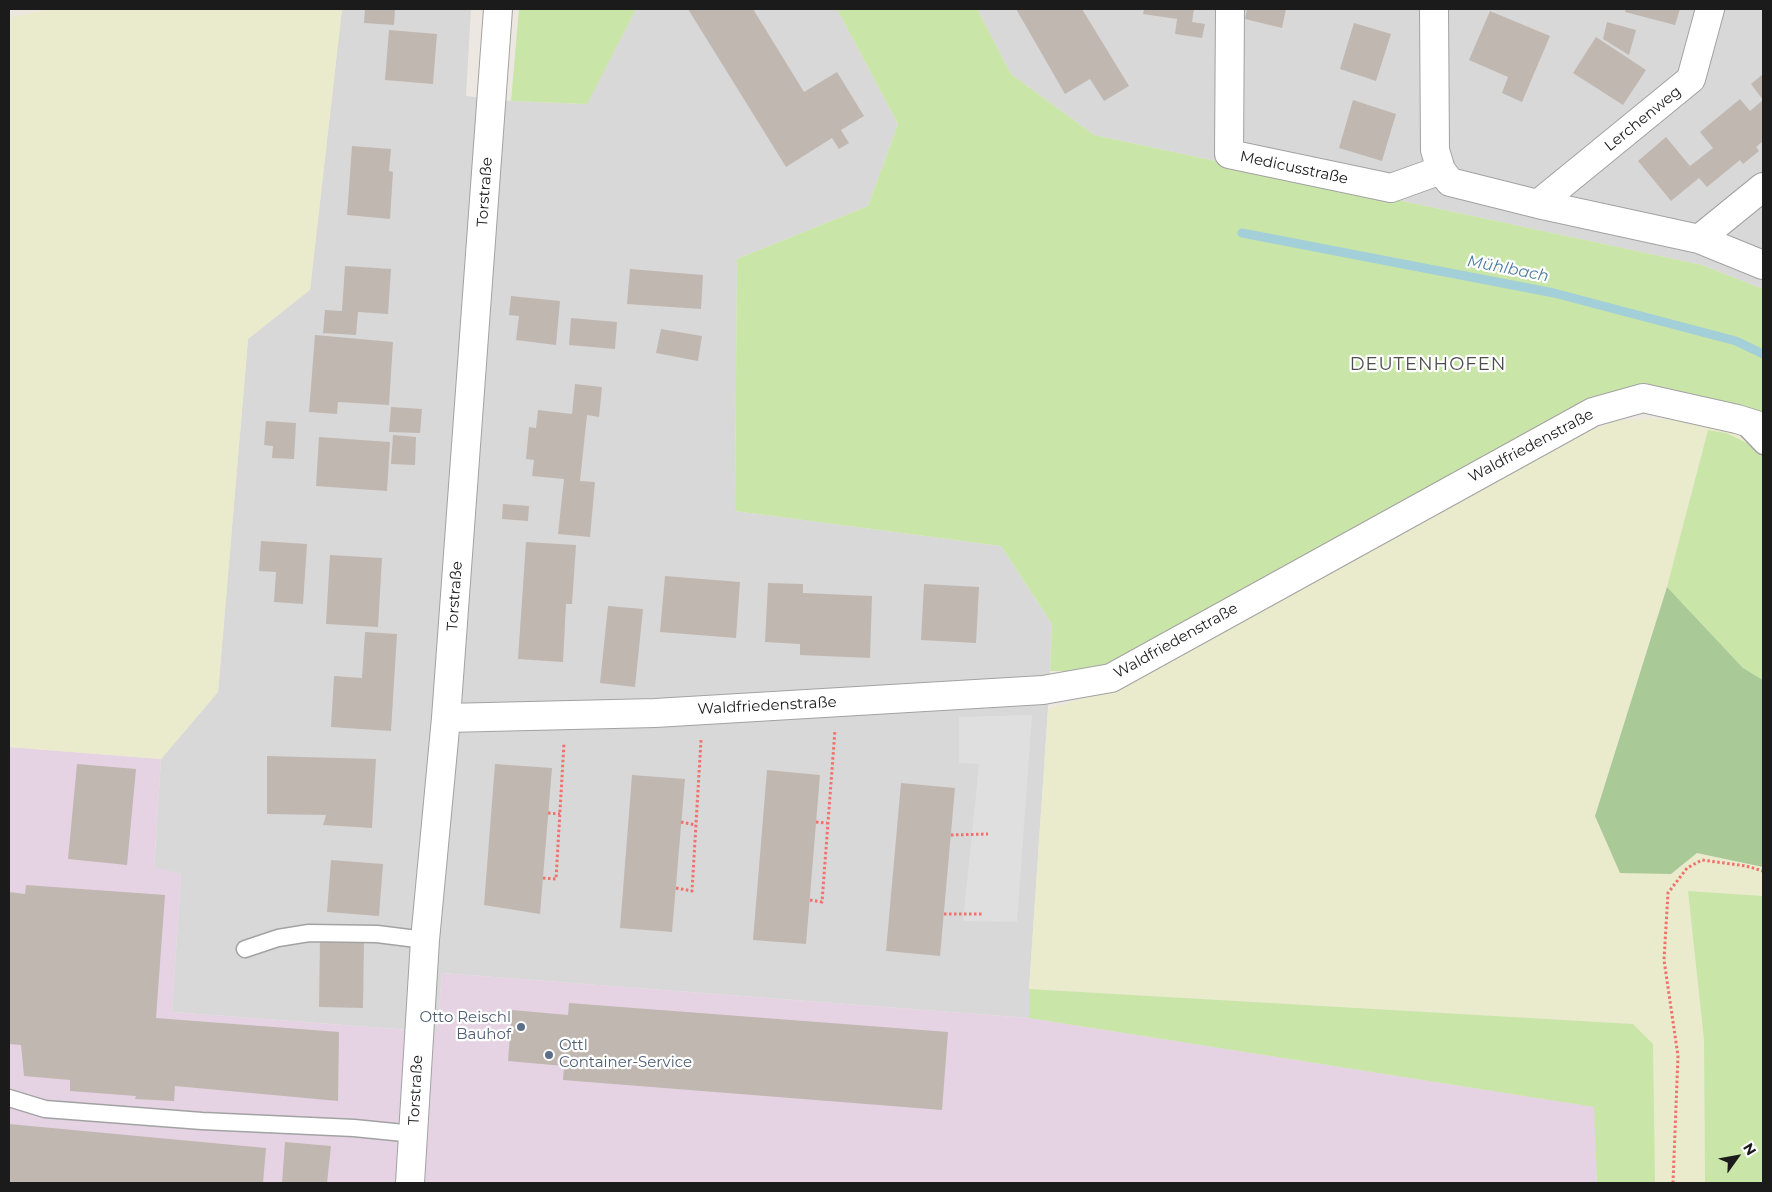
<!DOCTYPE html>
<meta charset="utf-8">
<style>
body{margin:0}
#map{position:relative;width:1772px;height:1192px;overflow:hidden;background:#ece8e1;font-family:Montserrat,sans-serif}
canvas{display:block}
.frame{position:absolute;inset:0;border:10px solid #1b1b1b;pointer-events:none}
.north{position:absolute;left:1712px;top:1132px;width:50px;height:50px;-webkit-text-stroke:4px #fff;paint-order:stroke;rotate:58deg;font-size:14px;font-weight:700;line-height:20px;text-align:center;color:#1b1b1b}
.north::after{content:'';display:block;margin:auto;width:18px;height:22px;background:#1b1b1b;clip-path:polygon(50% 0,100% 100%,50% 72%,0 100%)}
</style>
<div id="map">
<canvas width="1772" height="1192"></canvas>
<div class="frame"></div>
<div class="north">N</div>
</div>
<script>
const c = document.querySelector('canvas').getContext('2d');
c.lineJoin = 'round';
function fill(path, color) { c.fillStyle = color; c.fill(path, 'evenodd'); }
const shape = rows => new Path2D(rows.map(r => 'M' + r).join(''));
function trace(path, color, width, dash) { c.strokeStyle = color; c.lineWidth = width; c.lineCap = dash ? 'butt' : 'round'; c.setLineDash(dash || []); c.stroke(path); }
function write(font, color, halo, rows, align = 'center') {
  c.font = font + ' Montserrat,sans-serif'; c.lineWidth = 4.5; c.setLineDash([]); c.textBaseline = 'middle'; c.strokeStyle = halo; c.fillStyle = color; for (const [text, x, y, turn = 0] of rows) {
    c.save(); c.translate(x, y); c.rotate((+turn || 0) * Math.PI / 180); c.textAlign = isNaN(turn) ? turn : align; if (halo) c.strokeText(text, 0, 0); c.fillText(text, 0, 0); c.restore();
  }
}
fill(shape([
 [342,9,471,9,466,96,511,101,586,104,636,9,837,9,898,124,868,206,737,259,735,511,1001,546,1052,624,1048,709,1029,989,1029,1018,442,973,437,1032,172,1012,181,874,154,868,161,759,218,692,248,339,310,289],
 [977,9,1763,9,1763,289,1702,265,1094,135,1011,74]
]), '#d9d8d8');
fill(shape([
 [9,747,161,759,154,867,181,874,172,1012,437,1032,442,973,1029,1018,1595,1107,1597,1183,9,1183]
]), '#e5d3e3');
fill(shape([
 [50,9,342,9,310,290,248,339,218,692,161,759,9,747,9,18],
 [1763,416,1763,457,1749,444,1708,430,1667,587,1595,816,1671,874,1697,853,1763,867,1763,896,1688,891,1704,1040,1705,1183,1655,1183,1653,1044,1633,1024,1029,989,1048,709,1120,688,1560,444,1613,421,1656,418,1694,423]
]), '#eaeacc');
fill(shape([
 [519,9,636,9,587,104,511,101],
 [837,9,977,9,1011,74,1094,135,1702,265,1763,289,1763,416,1631,391,1107,671,1050,671,1052,624,1001,546,735,511,737,259,868,206,898,124],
 [1708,430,1726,433,1749,444,1763,457,1763,680,1743,668,1667,587],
 [1688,891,1763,896,1763,1183,1705,1183,1704,1040],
 [1029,989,1633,1024,1653,1044,1655,1183,1597,1183,1594,1107,1029,1018]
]), '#cae5a8');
fill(shape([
 [1667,587,1743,668,1763,680,1763,867,1697,853,1671,874,1620,873,1595,816]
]), '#a9c997');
fill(shape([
 [1032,715,1017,922,963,921,979,764,959,763,959,717]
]), '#dfdfdf');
trace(shape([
 [1242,233,1554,293,1736,341,1763,354]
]), '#a3cfd8', 9);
fill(shape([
 [365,9,395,9,394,25,364,23],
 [688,9,753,9,804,92,837,72,864,116,841,130,849,143,839,149,832,138,786,167],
 [1016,9,1082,9,1129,86,1104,101,1090,79,1065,94],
 [1144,9,1194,9,1192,22,1205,24,1202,38,1175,34,1177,19,1143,14],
 [1247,9,1286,9,1282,28,1245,19],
 [1626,9,1680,9,1675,25,1625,12],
 [1490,11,1550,36,1522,102,1502,93,1508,77,1469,60],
 [1607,22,1636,30,1629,55,1603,39],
 [1354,23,1391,34,1376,81,1340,69],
 [389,30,437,34,433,84,385,80],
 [1596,37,1646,70,1623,105,1573,73],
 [1763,74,1763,100,1751,84],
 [1740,99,1750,111,1763,100,1763,141,1756,147,1759,151,1743,164,1740,160,1707,187,1699,178,1671,201,1638,161,1666,137,1690,166,1713,148,1700,132],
 [1353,100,1396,114,1382,161,1339,148],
 [352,146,391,149,389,171,393,172,390,219,347,215],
 [345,266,391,269,388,314,358,312,356,335,323,333,325,310,342,311],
 [630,269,703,275,701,309,627,304],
 [511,296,560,301,556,345,516,340,519,316,509,315],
 [571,318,617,322,615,349,569,345],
 [661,329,702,336,698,361,656,353],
 [315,335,393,342,389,405,338,402,337,414,309,412],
 [575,384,602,387,599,417,587,415,580,481,595,482,590,537,558,534,564,479,532,476,534,460,526,459,529,427,536,428,538,410,572,414],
 [391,407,422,409,420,433,389,432],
 [266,421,296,423,294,459,272,458,273,446,264,445],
 [393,435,416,437,415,465,391,464],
 [319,437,390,442,387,491,316,486],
 [503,504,529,506,528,521,502,519],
 [261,541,307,544,303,604,274,602,276,572,259,571],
 [526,542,576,545,572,604,566,604,563,662,518,659],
 [330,555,382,558,378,627,326,624],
 [665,576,740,582,736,638,660,632],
 [768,583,803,584,803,593,872,596,870,658,800,655,800,644,765,642],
 [924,584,979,587,976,643,921,640],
 [608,606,643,609,635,687,600,683],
 [365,632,397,634,391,731,331,727,334,676,362,678],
 [267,756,376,759,372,828,323,825,326,815,267,814],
 [77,764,136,769,127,865,68,859],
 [495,764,552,768,540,914,484,905],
 [767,770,820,775,806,944,753,940],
 [632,775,685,779,672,932,620,928],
 [901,783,955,788,940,956,886,951],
 [331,860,383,864,379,916,327,912],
 [26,885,165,895,156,1018,339,1032,338,1101,175,1086,174,1101,135,1099,136,1096,70,1091,70,1080,24,1076,21,1045,9,1044,9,892,25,894],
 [320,940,364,941,363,1008,319,1007],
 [569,1003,948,1032,942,1110,563,1080,564,1066,508,1061,512,1010,568,1015],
 [9,1124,266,1148,263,1183,9,1183],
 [285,1142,331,1146,327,1183,282,1183]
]), '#c0b7b1');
const service = shape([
 [1742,424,1763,446],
 [245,949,278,938,309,933,377,934,425,940],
 [9,1098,45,1109,202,1121,354,1128,414,1134]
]);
const minor = shape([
 [1230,9,1229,154,1391,188,1441,170],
 [1434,9,1435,150,1441,170,1450,182,1538,204,1699,239,1763,265],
 [1538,204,1691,79,1710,9],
 [1699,239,1763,187],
 [446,718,655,713,1043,690,1111,678,1593,412,1643,398,1737,419,1763,427],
 [410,1183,425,940,446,718,498,9]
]);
trace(service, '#a2a2a2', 19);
trace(minor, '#a2a2a2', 30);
trace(shape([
 [548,813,560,814],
 [681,822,696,825],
 [816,822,827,823],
 [951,835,988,834],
 [543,878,556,879,564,743],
 [676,888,692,891,701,740],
 [810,900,822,902,835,730],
 [944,914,984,914],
 [1673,1183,1678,1056,1664,960,1668,893,1687,868,1702,860,1746,866,1763,871]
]), '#f1716c', 3, [2.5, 2.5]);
trace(service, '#fff', 16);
trace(minor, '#fff', 28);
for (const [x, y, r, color] of [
 [521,1027,5,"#5c6f8a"],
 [549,1055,5,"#5c6f8a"]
]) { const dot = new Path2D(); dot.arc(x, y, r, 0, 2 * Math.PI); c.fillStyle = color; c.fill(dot); trace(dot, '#fff', 2); }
write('15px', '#1b1b1b', '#fff', [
 ["Lerchenweg",1643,119,-39],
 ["Medicusstraße",1294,168,12],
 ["Torstraße",485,192,-86],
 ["Waldfriedenstraße",1531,446,-28],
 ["Torstraße",455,596,-86],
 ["Waldfriedenstraße",1176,641,-29],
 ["Waldfriedenstraße",767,706,-3],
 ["Torstraße",416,1090,-87]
]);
write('15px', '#4e5e75', '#fff', [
 ["Otto Reischl",511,1018],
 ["Bauhof",511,1035],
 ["Ottl",559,1046,"left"],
 ["Container-Service",559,1063,"left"]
], 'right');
write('italic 16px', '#4b7a9d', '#fff', [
 ["Mühlbach",1508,269,11]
]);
c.letterSpacing = '1px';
write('18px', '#4e4e4e', '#fff', [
 ["DEUTENHOFEN",1428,365]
]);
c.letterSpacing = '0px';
</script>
